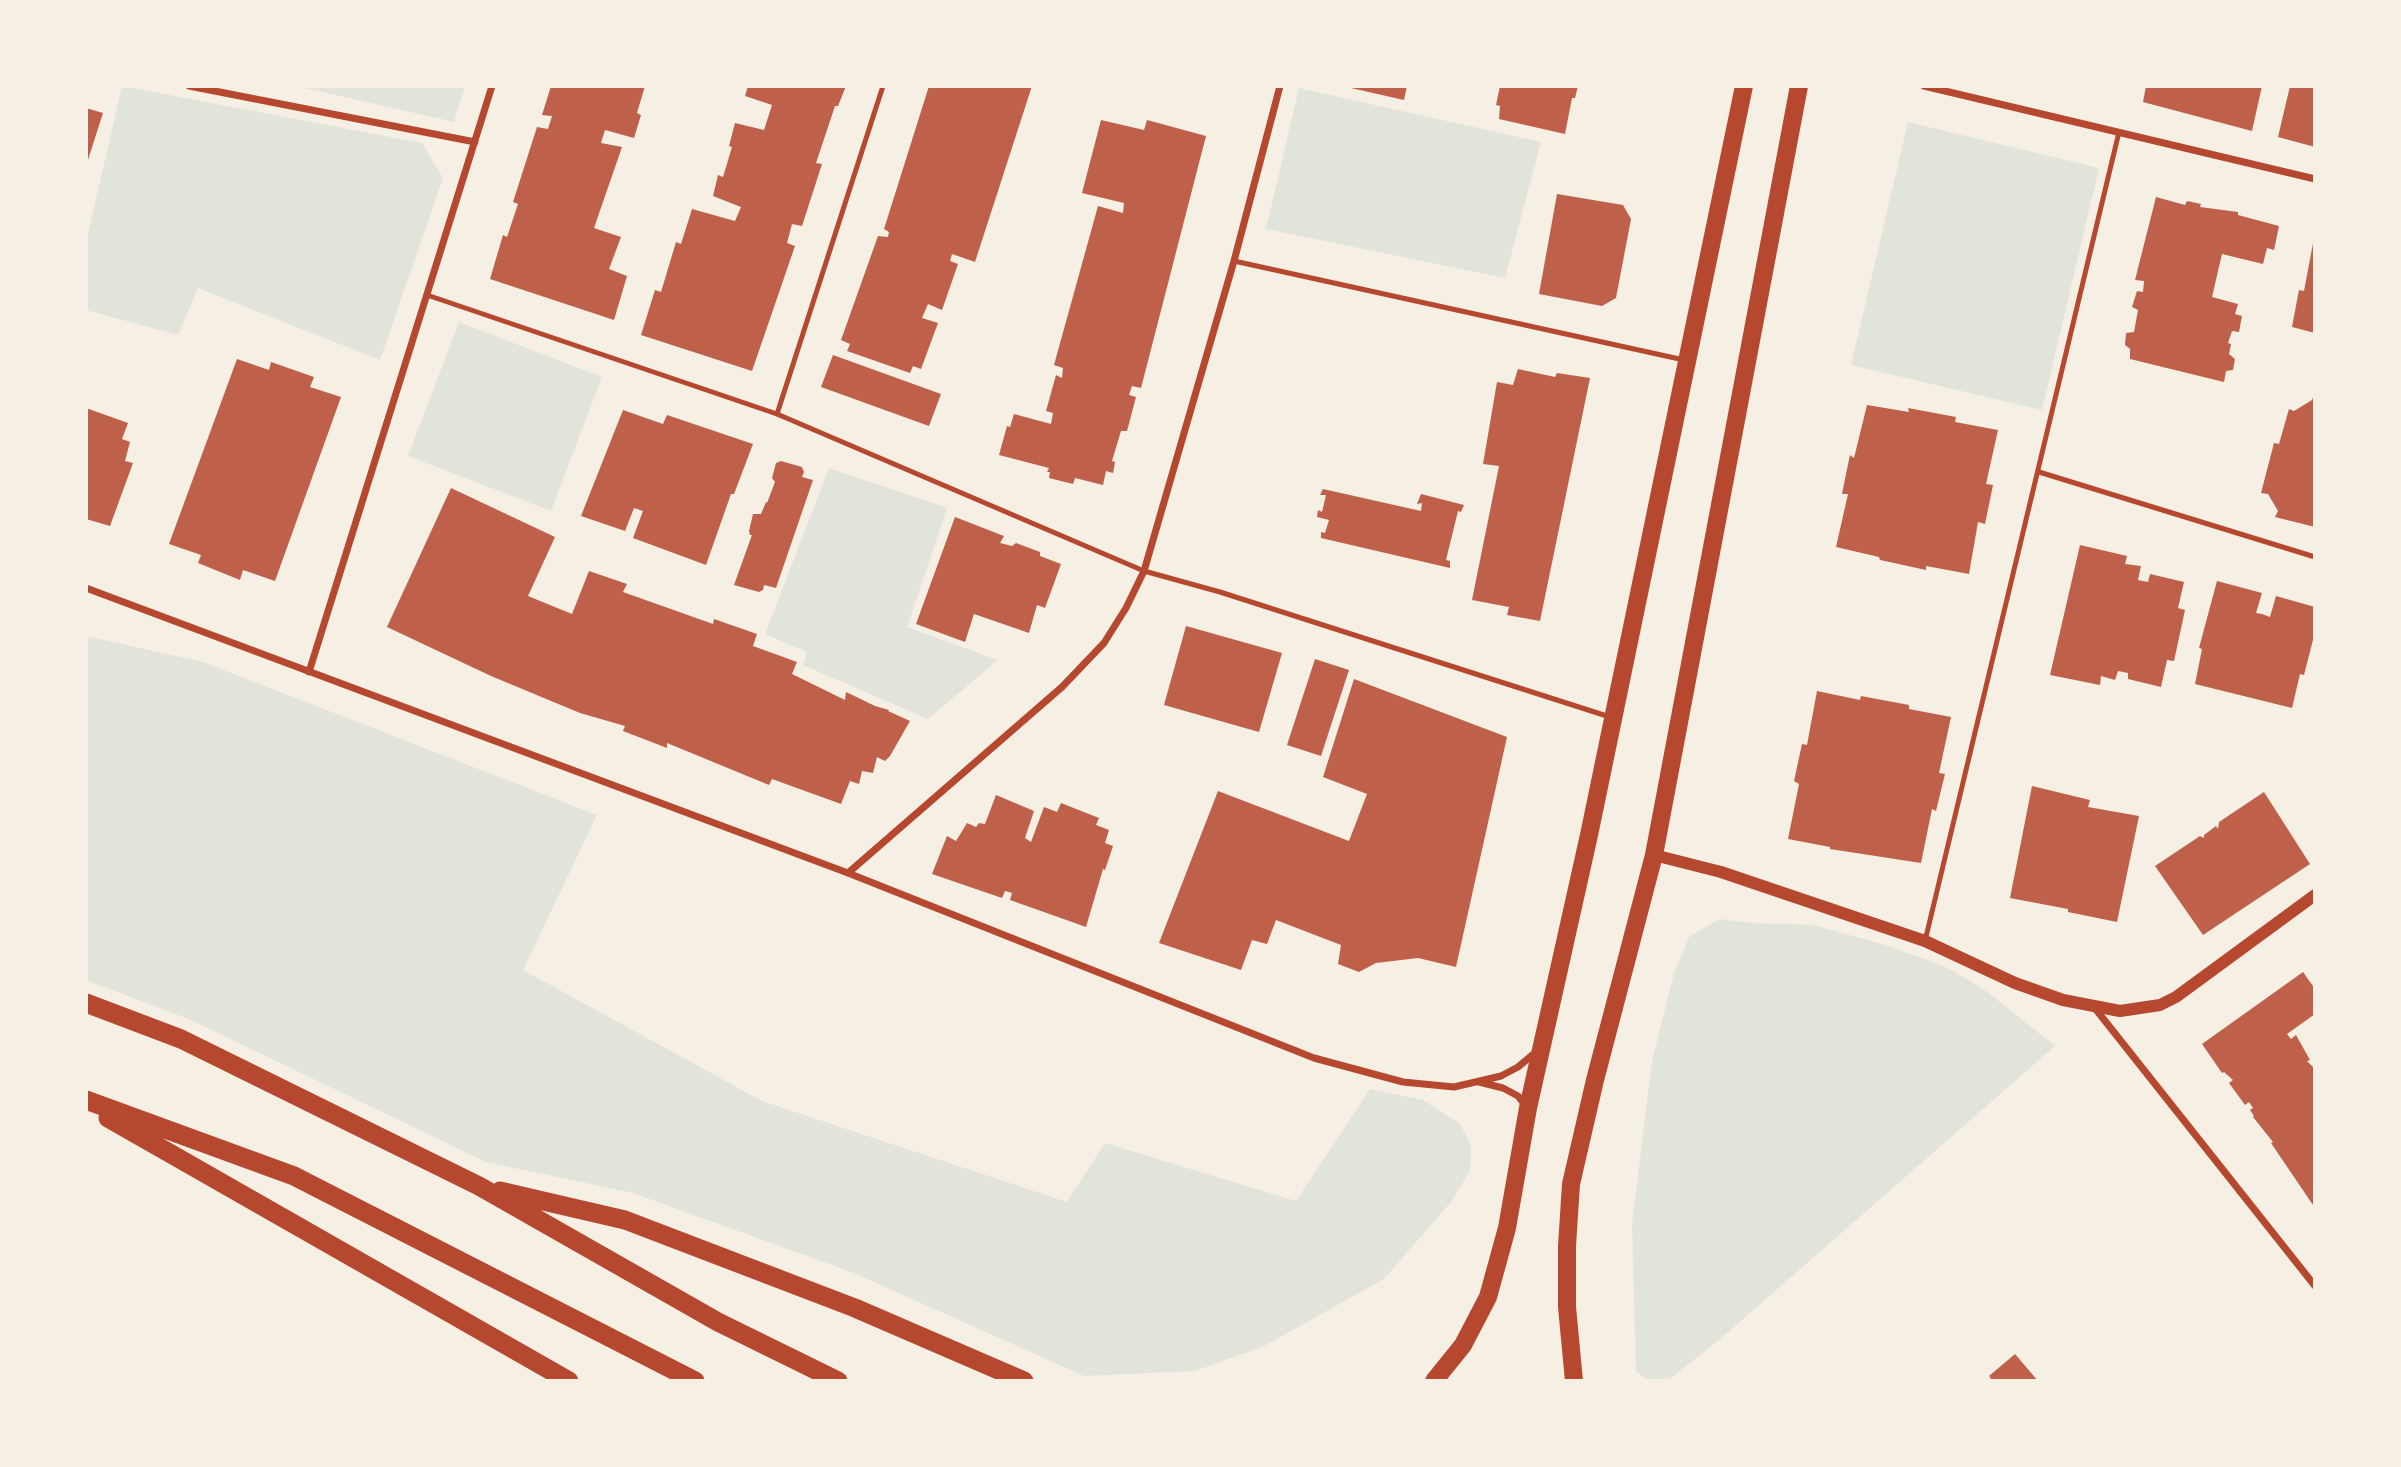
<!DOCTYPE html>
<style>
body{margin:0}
#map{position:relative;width:2401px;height:1467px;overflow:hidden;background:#f6efe4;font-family:"Public Sans",sans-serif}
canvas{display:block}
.frame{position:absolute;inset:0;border:88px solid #f6efe4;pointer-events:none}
</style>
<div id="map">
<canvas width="2401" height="1467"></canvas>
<div class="frame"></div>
</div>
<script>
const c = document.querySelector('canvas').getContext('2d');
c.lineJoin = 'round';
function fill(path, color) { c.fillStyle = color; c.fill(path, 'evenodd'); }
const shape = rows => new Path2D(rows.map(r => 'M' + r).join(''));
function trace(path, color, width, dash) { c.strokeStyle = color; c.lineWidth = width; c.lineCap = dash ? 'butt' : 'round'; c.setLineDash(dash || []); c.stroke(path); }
fill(shape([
 [122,86,422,143,443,178,380,360,198,288,178,335,86,310,86,243],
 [296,86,465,86,454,122],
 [1299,88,1541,142,1505,278,1266,229],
 [1908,122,2099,168,2042,410,1851,365],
 [459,322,602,377,551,511,408,456],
 [829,468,947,508,907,627,998,660,928,719,803,665,807,652,765,634],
 [86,636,203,662,597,815,523,970,762,1101,1067,1202,1105,1143,1296,1201,1370,1089,1423,1100,1460,1124,1471,1145,1470,1171,1451,1202,1384,1279,1264,1346,1195,1371,1084,1376,854,1273,633,1193,486,1162,191,1020,86,980],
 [1719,919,1752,923,1813,925,1886,945,1946,967,1985,990,2055,1046,1719,1340,1667,1381,1650,1381,1636,1372,1632,1224,1652,1061,1674,973,1689,937]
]), '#e2e4dc');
fill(shape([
 [551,86,645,86,637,113,641,115,634,138,605,130,601,143,622,147,594,228,621,237,609,269,627,276,614,320,490,279,503,235,507,237,518,204,513,202,537,127,548,129,552,116,542,115],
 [748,86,846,86,838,106,835,106,816,163,822,164,802,226,792,224,787,243,795,246,752,371,641,335,655,290,661,292,676,242,681,244,692,209,735,221,741,207,713,196,718,175,723,177,732,147,729,146,735,123,764,130,772,105,745,96],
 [929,86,1032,86,975,262,952,254,950,261,958,264,942,310,928,304,922,318,938,323,921,369,913,366,910,373,847,351,850,344,841,340,878,236,888,237,889,232,884,229],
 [1342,86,1407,86,1404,100],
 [1500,86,1578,86,1575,98,1572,98,1565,134,1499,119,1500,106,1496,105],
 [2146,86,2262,86,2252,131,2143,102],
 [2290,86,2315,86,2315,147,2278,137],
 [86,108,103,113,86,166],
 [1101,120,1144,130,1147,120,1206,136,1141,388,1132,386,1129,395,1136,397,1127,431,1121,431,1112,461,1115,462,1113,473,1106,471,1103,485,1075,478,1073,484,1049,478,1050,472,1047,472,1049,468,999,455,1007,426,1010,427,1014,414,1051,424,1053,413,1046,411,1056,375,1062,378,1063,368,1054,365,1098,206,1123,213,1124,203,1082,193],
 [1557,194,1623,205,1631,219,1616,298,1602,306,1539,294],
 [2156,197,2185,205,2187,201,2201,204,2200,207,2238,212,2238,215,2279,226,2274,250,2267,248,2263,264,2222,254,2212,297,2238,304,2235,314,2242,316,2239,332,2232,331,2228,343,2231,344,2229,354,2235,359,2233,370,2226,371,2224,382,2130,359,2130,349,2125,345,2126,333,2134,332,2138,310,2132,307,2137,291,2143,292,2144,281,2135,280],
 [2314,238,2315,238,2315,333,2292,327,2299,290,2304,291],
 [833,355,941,394,929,426,821,387],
 [237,359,269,370,271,362,314,377,310,387,341,397,275,581,243,570,240,580,198,563,201,555,169,544],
 [1518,369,1555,377,1557,373,1590,378,1540,621,1507,615,1509,607,1472,600,1499,466,1483,464,1497,382,1513,385],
 [2315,392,2315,527,2275,517,2278,511,2268,494,2261,493,2274,443,2279,444,2289,409,2294,411,2312,400],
 [1867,405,1909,412,1908,408,1956,417,1955,422,1998,430,1986,484,1993,485,1985,524,1978,522,1969,574,1926,566,1926,570,1894,563,1880,560,1879,557,1836,547,1848,494,1842,494,1846,474,1850,455,1854,458],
 [86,408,128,423,122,439,130,442,125,461,133,463,110,526,86,519],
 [623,410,663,424,667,415,753,444,734,494,731,494,706,565,633,538,643,511,634,508,625,531,581,516],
 [781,461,802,467,804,472,802,477,813,480,776,588,764,585,763,590,759,592,734,585,752,535,750,535,749,531,753,514,761,514,766,502,767,503,775,482,772,478,776,463],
 [451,488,555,537,528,596,572,614,589,571,627,584,623,592,713,624,714,619,757,634,753,646,797,662,792,674,845,700,846,692,875,706,889,710,888,711,910,721,890,756,885,761,877,757,873,773,862,771,859,784,850,781,841,804,772,779,769,785,667,743,667,748,623,731,625,726,580,713,491,676,387,627],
 [1323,489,1421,511,1422,503,1417,504,1421,494,1464,505,1461,512,1458,511,1446,560,1450,561,1450,568,1321,538,1321,532,1325,533,1329,520,1317,517,1318,510,1322,512,1326,495,1320,495],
 [955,517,1004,536,1000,543,1012,546,1016,543,1040,552,1040,556,1061,564,1045,608,1037,605,1029,633,974,614,965,642,916,624],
 [2080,545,2127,556,2125,564,2141,566,2138,580,2148,582,2150,574,2184,582,2178,608,2185,610,2174,661,2167,660,2161,687,2128,679,2128,673,2118,671,2115,680,2101,676,2100,685,2050,675],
 [2217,581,2262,593,2256,613,2262,614,2270,617,2276,596,2315,607,2315,632,2304,675,2300,674,2292,708,2195,684,2202,649,2199,648],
 [1186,626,1282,653,1259,732,1164,705],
 [1315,659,1349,670,1321,756,1287,745],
 [1354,679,1507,737,1456,967,1418,958,1376,963,1359,972,1338,964,1341,945,1276,920,1267,944,1252,940,1241,970,1159,943,1218,791,1349,841,1367,794,1323,777],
 [1817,691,1860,700,1861,696,1909,705,1909,709,1951,717,1939,773,1945,774,1936,811,1932,809,1921,863,1830,849,1830,847,1788,839,1799,784,1794,781,1802,744,1807,745],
 [2032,786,2090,800,2088,807,2139,816,2117,922,2068,912,2068,909,2010,898],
 [2264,792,2310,864,2203,935,2155,866,2200,836,2204,838,2204,835,2216,826,2218,829,2219,822],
 [996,795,1034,811,1025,838,1031,842,1044,807,1057,812,1061,803,1099,818,1096,825,1109,830,1105,843,1113,846,1105,870,1103,869,1086,927,1010,900,1012,893,1005,891,1002,898,932,874,947,836,956,841,967,823,976,827,979,823,985,824],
 [2303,972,2315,989,2315,1014,2287,1034,2291,1039,2296,1035,2310,1060,2307,1061,2315,1069,2315,1208,2271,1143,2273,1142,2253,1117,2254,1116,2250,1110,2253,1108,2249,1102,2245,1105,2229,1083,2233,1080,2224,1072,2222,1073,2202,1044],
 [2015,1354,2038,1381,1987,1381,1991,1378,1989,1376]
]), '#bf614a');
trace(shape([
 [1234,261,1684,360],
 [427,295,777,414,1144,571,1220,592,1610,717],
 [777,414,883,86],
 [2039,472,2315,557],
 [1925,941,2119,132]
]), '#b5482f', 5);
trace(shape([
 [189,86,475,142],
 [1924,86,2315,179],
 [86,588,848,873,1314,1058,1403,1082,1454,1087,1501,1076,1518,1067,1536,1052],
 [309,672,492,86],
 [848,873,1062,687,1104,643,1126,608,1144,571,1234,261,1280,86],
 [2094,1007,2315,1286],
 [1479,1082,1503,1088,1518,1096,1526,1106]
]), '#b5482f', 7);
trace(shape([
 [1654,855,1721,872,1925,941,2015,983,2063,1000,2120,1011,2160,1005,2176,997,2315,895]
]), '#b5482f', 12);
trace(shape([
 [1434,1381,1463,1345,1488,1297,1507,1228,1528,1108,1589,835,1744,86],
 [1574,1381,1567,1307,1567,1246,1571,1184,1595,1080,1654,855,1799,86]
]), '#b5482f', 18);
trace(shape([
 [86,1003,181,1039,479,1186,718,1322,838,1381],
 [86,1100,294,1176,695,1381],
 [108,1118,569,1381],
 [500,1191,625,1220,855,1308,1024,1381]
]), '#b5482f', 19);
</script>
